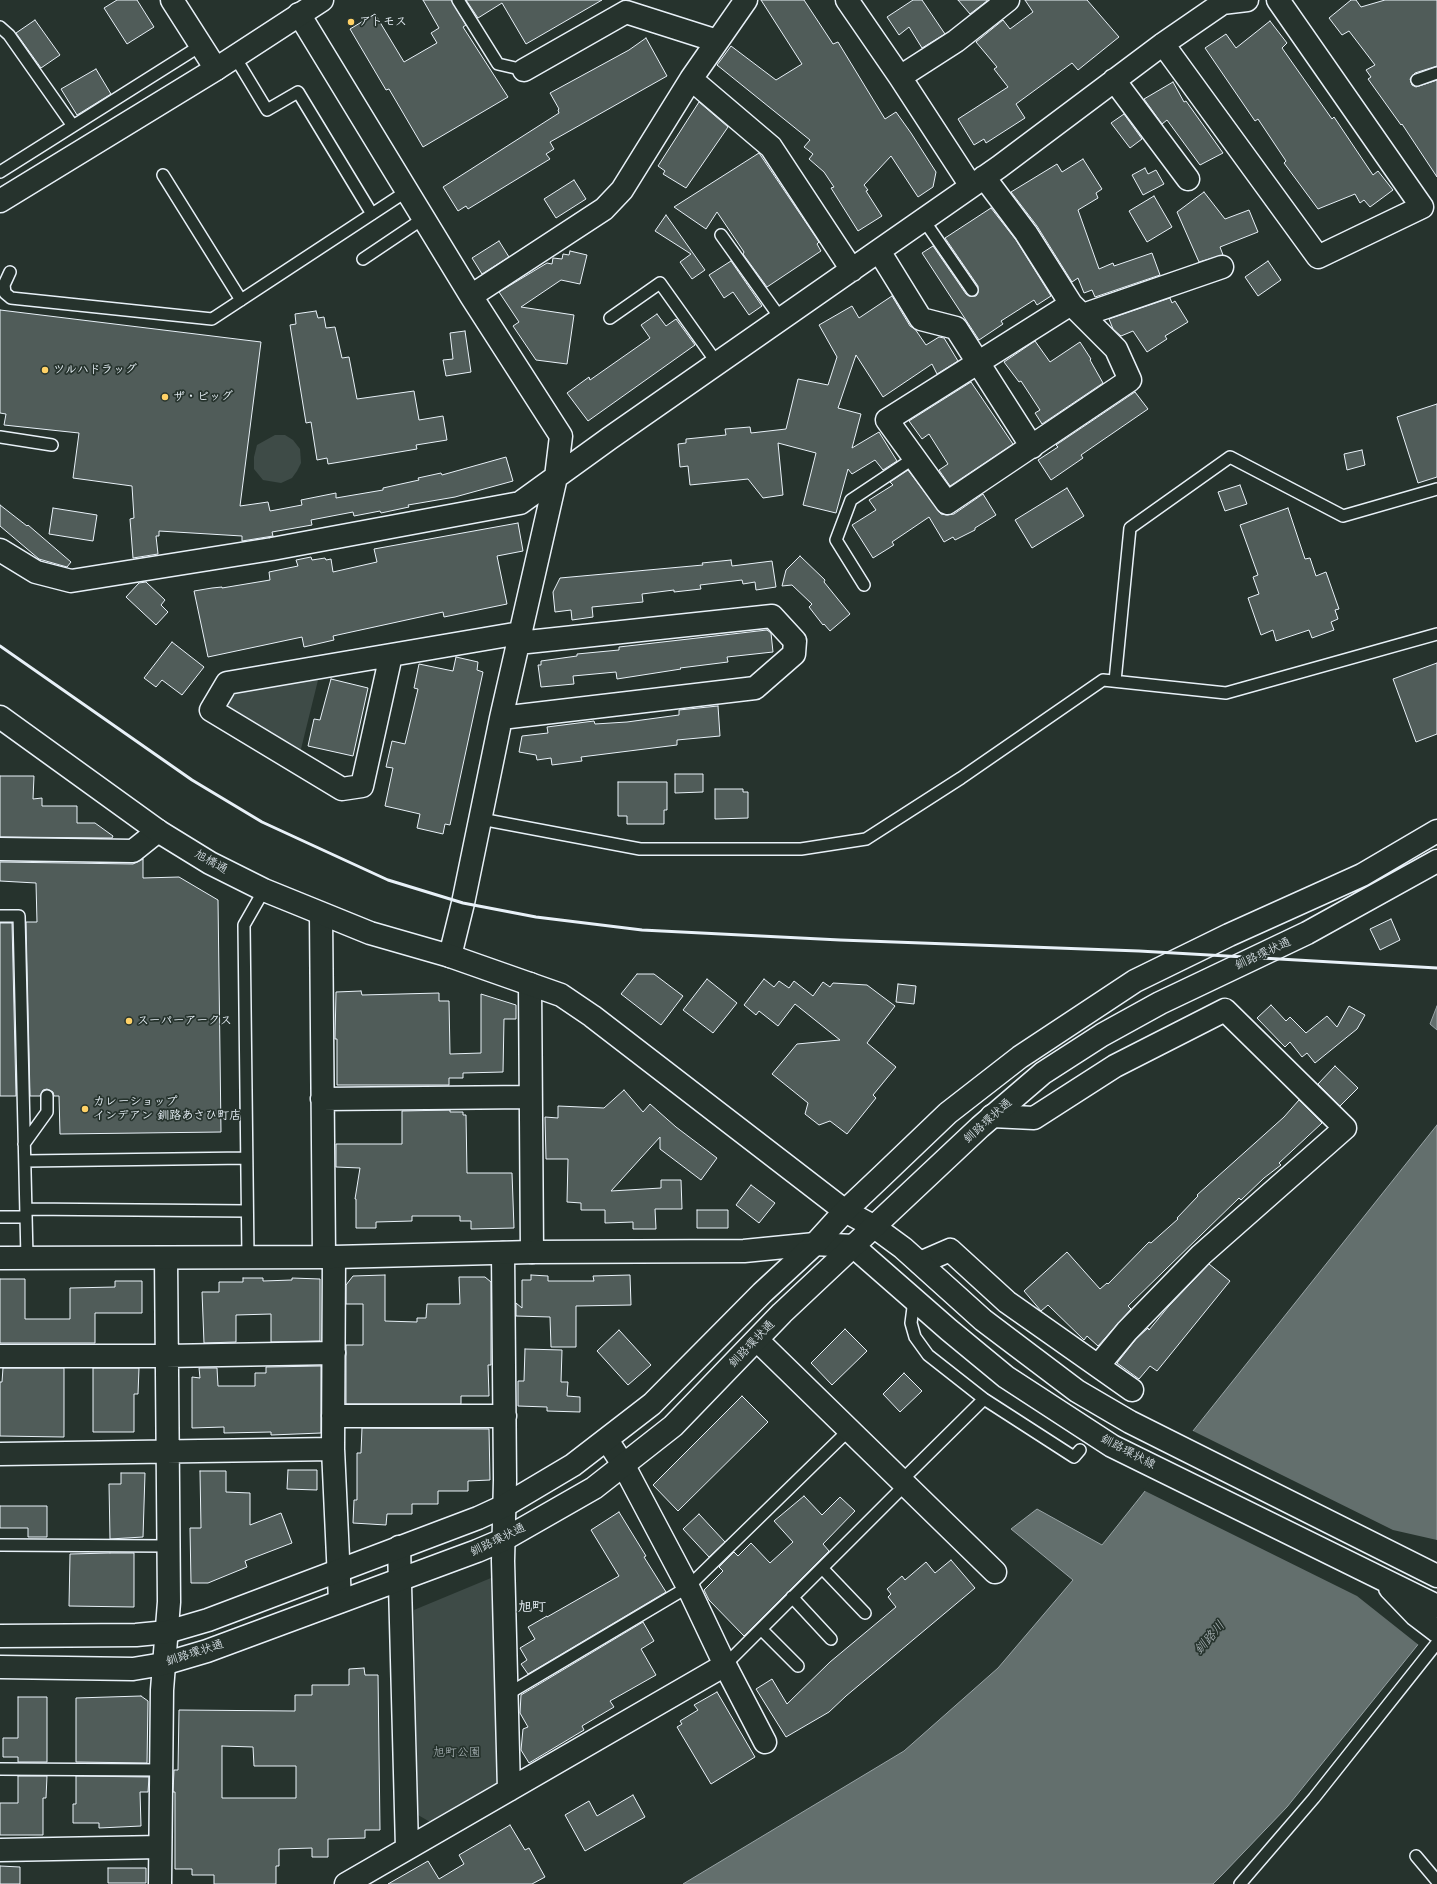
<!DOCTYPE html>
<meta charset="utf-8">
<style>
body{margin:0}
canvas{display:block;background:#26332d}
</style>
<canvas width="1437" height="1884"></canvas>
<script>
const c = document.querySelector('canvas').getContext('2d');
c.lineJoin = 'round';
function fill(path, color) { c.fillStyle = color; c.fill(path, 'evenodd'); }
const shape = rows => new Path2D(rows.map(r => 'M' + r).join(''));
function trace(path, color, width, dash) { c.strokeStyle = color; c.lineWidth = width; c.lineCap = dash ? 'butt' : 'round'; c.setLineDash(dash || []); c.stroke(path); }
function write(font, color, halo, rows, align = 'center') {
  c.font = font + ' "Shantell Sans","Klee One",sans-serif'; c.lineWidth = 3.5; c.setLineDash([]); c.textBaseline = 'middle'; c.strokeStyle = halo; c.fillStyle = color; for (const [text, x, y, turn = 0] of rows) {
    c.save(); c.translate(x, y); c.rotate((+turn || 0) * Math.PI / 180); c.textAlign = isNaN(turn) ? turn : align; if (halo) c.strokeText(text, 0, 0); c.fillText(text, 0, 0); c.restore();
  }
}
fill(shape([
 [275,435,285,435,293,440,300,449,301,463,297,471,292,478,281,483,263,480,254,469,254,457,257,445],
 [320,672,299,757,218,707,231,687],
 [491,1578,498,1783,432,1823,418,1815,414,1610]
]), '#3e4b47');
const water = shape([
 [1437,1006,1437,1030,1430,1024,1437,1006],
 [1437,1125,1437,1621,1287,1807,1221,1876,1213,1884,683,1884,904,1751,998,1668,1073,1580,1011,1529,1037,1509,1102,1545,1437,1125]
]);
fill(water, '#636f6d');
trace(water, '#98a3a5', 1);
fill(shape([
 [1191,1430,1393,1530,1437,1540,1437,1624,1420,1646,1357,1596,1143,1490]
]), '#26332d');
const building = shape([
 [117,0,137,0,154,27,127,44,104,8,117,0],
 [423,0,451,0,466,25,463,27,508,97,423,147,389,89,386,90,350,29,375,14,404,62,437,43,431,33,439,28,423,0],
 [466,0,602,0,526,44,502,3,478,18,466,0],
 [761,0,804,0,833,44,838,42,885,119,896,112,911,133,936,172,933,187,918,197,891,156,864,185,868,190,866,191,882,216,858,231,831,188,834,187,824,172,809,159,813,154,804,147,810,140,717,65,731,46,776,80,802,64,761,0],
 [913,0,922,0,945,34,922,48,909,27,899,35,887,17,913,0],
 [958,0,987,0,987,1,970,14,958,0],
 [1025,0,1087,0,1119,37,1078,70,1072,63,1016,104,1025,118,986,143,984,139,974,145,958,119,1008,87,994,69,997,67,976,42,1003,20,1010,29,1033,12,1025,0],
 [1351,0,1356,0,1361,7,1385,0,1437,0,1437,66,1415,73,1410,79,1412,85,1416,87,1437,80,1437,177,1402,124,1401,125,1368,79,1371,77,1366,70,1375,65,1349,31,1342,35,1329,18,1351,0],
 [35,20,60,55,41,68,16,33,35,20],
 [1270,21,1287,43,1282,48,1332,119,1334,117,1373,175,1378,171,1393,190,1370,207,1364,200,1360,203,1355,194,1318,209,1284,163,1286,161,1258,119,1255,121,1205,48,1226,34,1236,48,1270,21],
 [646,38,667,76,550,142,554,149,546,154,550,159,468,209,466,206,458,211,443,187,559,113,558,110,559,109,550,93,629,50,646,38],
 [96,69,111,94,77,115,61,89,96,69],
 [1173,82,1184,102,1186,101,1223,153,1200,165,1167,120,1162,124,1144,99,1173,82],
 [699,102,728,127,686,188,663,174,665,171,658,166,699,102],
 [1124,114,1142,139,1130,148,1111,123,1124,114],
 [759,153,819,242,817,244,821,251,767,287,743,254,744,252,717,212,706,229,674,207,759,153],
 [1083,159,1102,189,1096,193,1098,198,1078,210,1099,269,1113,263,1114,266,1152,253,1160,275,1095,297,1092,290,1084,293,1078,278,1072,282,1037,226,1011,192,1057,164,1062,172,1083,159],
 [1145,168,1148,174,1156,170,1164,184,1143,195,1132,175,1145,168],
 [574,180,586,199,556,218,544,199,574,180],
 [1204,192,1225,219,1249,210,1258,232,1220,247,1223,255,1199,262,1177,212,1204,192],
 [1154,196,1172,227,1147,242,1129,211,1154,196],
 [991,208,1016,240,1051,296,1037,305,1034,300,1001,321,1003,324,979,340,922,253,933,246,966,294,969,296,976,296,978,293,978,286,945,238,991,208],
 [666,215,705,270,692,279,680,262,691,254,655,231,666,215],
 [499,241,509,257,482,274,472,258,499,241],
 [570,251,587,255,580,284,561,280,521,307,574,315,567,364,536,360,513,326,519,322,499,292,547,263,552,264,553,258,562,259,563,254,569,255,570,251],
 [731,261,762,306,749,315,733,292,724,298,709,275,731,261],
 [1268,261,1281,280,1258,296,1245,277,1268,261],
 [892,296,910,326,915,329,926,345,939,337,944,338,958,361,937,374,932,364,883,397,856,355,838,408,861,414,852,448,879,432,897,461,883,470,875,460,852,474,848,469,836,513,803,505,816,453,778,443,783,495,763,498,748,479,690,485,688,466,680,467,678,444,686,443,686,439,726,435,725,429,750,427,751,433,786,429,798,379,828,385,837,357,819,325,852,306,859,318,892,296],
 [1170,298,1172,303,1175,301,1188,322,1165,336,1167,339,1147,352,1133,331,1121,336,1113,329,1109,319,1170,298],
 [0,310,261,342,240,506,268,502,270,511,302,505,301,500,336,493,336,498,383,490,383,488,419,480,418,478,441,473,442,475,506,457,513,481,455,497,408,505,409,507,381,513,380,511,354,516,353,512,311,520,312,525,272,532,273,536,242,541,242,536,159,531,159,536,156,536,158,554,133,558,130,519,134,518,132,486,73,478,79,433,4,425,6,414,0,413,0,310],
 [316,311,318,318,324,317,326,328,335,327,342,358,349,357,357,399,414,391,419,420,443,416,447,440,416,445,417,449,358,459,328,464,327,458,317,460,311,422,306,423,290,325,296,324,295,314,316,311],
 [657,314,666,326,676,319,695,345,588,421,567,393,589,377,590,380,650,338,641,325,657,314],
 [465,331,471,372,446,376,443,360,453,359,450,333,465,331],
 [1035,341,1050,362,1080,342,1091,359,1090,360,1103,383,1042,424,1035,413,1040,410,1021,381,1019,382,1004,362,1035,341],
 [971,382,1013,444,950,486,939,470,948,464,929,434,922,439,909,421,971,382],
 [1135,392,1148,409,1081,455,1083,458,1051,480,1038,460,1058,447,1056,445,1135,392],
 [1437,404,1437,477,1418,483,1397,417,1437,404],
 [1362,450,1365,465,1347,470,1344,454,1362,450],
 [908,470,941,514,948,515,954,514,983,494,996,515,975,528,975,530,955,540,953,537,944,542,929,517,892,542,894,545,873,558,852,525,876,510,869,500,893,485,890,482,908,470],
 [1240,485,1247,504,1225,511,1218,492,1240,485],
 [1067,488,1084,516,1032,548,1015,520,1067,488],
 [0,505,27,526,28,525,71,562,67,567,39,559,0,526,0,505],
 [53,508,97,515,93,541,49,534,53,508],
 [1288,508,1305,559,1310,558,1316,576,1326,572,1339,609,1335,610,1338,619,1331,622,1334,630,1312,638,1309,630,1276,641,1273,630,1261,635,1248,598,1259,594,1253,577,1258,575,1240,525,1288,508],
 [518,523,523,551,497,556,507,604,444,617,443,612,333,636,334,640,304,647,302,637,208,657,194,591,212,588,222,587,222,588,270,580,269,572,298,566,296,560,311,557,312,560,325,558,326,560,331,559,333,572,377,562,374,549,518,523],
 [800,556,825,580,824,582,850,614,830,631,824,624,823,625,809,607,812,604,792,585,782,586,786,570,800,556],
 [731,560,732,566,772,561,776,587,756,590,755,582,743,584,742,580,700,585,701,589,674,592,674,590,642,594,643,602,592,607,593,617,572,620,571,610,555,612,553,592,560,578,703,565,702,563,731,560],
 [146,582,165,600,161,605,168,612,156,625,126,597,139,583,146,582],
 [767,630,771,633,773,652,727,657,728,662,680,668,681,669,617,679,616,672,573,676,574,684,541,687,538,665,541,665,541,661,577,656,577,654,619,650,619,647,767,630],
 [172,642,204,667,182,695,162,680,156,687,144,678,172,642],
 [456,657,478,662,477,670,483,672,450,825,445,824,443,834,417,828,420,814,385,806,393,768,386,767,392,741,405,744,418,689,414,688,419,664,453,671,456,657],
 [1437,663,1437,734,1416,742,1393,679,1437,663],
 [331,679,368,688,353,756,308,746,314,719,320,720,331,679],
 [718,706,720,736,677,740,677,745,581,757,582,761,552,765,551,758,537,760,536,755,519,752,522,736,548,733,547,727,594,721,595,724,627,722,679,715,679,710,718,706],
 [675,774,703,774,703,792,675,793,675,774],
 [0,776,34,776,33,799,42,798,42,806,77,806,77,823,95,823,113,836,112,838,0,837,0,776],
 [618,782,667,782,667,810,664,810,664,824,627,824,627,816,618,816,618,782],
 [715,789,743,789,743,792,748,792,748,818,715,819,715,789],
 [143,859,143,878,179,877,218,900,221,1132,60,1134,59,1096,54,1096,53,1092,47,1089,43,1090,40,1096,30,1096,26,922,37,922,36,883,0,881,0,862,133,864,143,859],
 [1391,919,1400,940,1380,950,1370,929,1391,919],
 [0,923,12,923,16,1096,0,1096,0,923],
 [637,974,654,974,683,996,661,1025,621,994,637,974],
 [707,979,737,1003,713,1033,683,1010,707,979],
 [764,979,774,987,779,981,789,988,794,981,813,996,823,982,830,987,833,983,867,985,895,1006,867,1043,896,1067,873,1095,876,1098,847,1134,830,1121,819,1125,805,1114,808,1103,772,1074,797,1044,840,1040,795,1004,778,1026,759,1011,756,1015,744,1005,764,979],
 [898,984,916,986,914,1004,896,1002,898,984],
 [361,991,362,995,439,993,439,1001,449,1001,450,1054,481,1053,481,994,516,1005,516,1019,504,1019,503,1072,463,1073,463,1078,449,1078,449,1085,337,1085,337,1039,335,1039,336,992,361,991],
 [1271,1005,1286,1021,1290,1017,1306,1033,1327,1016,1337,1027,1349,1006,1365,1015,1357,1029,1315,1063,1307,1053,1302,1057,1290,1042,1285,1047,1257,1018,1271,1005],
 [1335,1066,1358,1088,1340,1106,1318,1084,1335,1066],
 [624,1090,643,1112,650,1104,676,1127,717,1158,701,1180,660,1149,660,1137,611,1191,661,1188,661,1180,681,1180,682,1209,655,1209,656,1229,633,1229,633,1222,605,1223,605,1210,581,1210,581,1203,567,1202,568,1159,546,1159,545,1117,558,1118,558,1106,604,1108,624,1090],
 [1299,1100,1322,1123,1279,1163,1281,1165,1264,1178,1241,1200,1239,1198,1128,1306,1131,1309,1098,1346,1087,1336,1084,1340,1048,1305,1041,1311,1024,1291,1067,1252,1100,1289,1107,1283,1108,1284,1149,1242,1151,1243,1178,1219,1177,1218,1198,1196,1197,1195,1284,1117,1299,1100],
 [450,1110,450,1112,463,1112,463,1115,466,1115,467,1173,512,1173,514,1228,471,1229,471,1221,460,1221,460,1216,412,1216,412,1221,376,1222,376,1228,356,1228,356,1199,355,1199,360,1168,336,1167,336,1144,402,1144,402,1111,450,1110],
 [751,1185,775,1203,759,1223,736,1205,751,1185],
 [697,1210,728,1210,728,1228,697,1228,697,1210],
 [1209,1264,1230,1281,1157,1371,1150,1366,1139,1379,1117,1363,1136,1339,1148,1328,1149,1330,1168,1307,1209,1264],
 [385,1275,385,1321,417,1322,417,1318,426,1318,427,1304,460,1304,459,1277,485,1277,491,1282,491,1365,488,1365,489,1396,461,1396,461,1404,346,1404,346,1345,363,1345,363,1304,346,1304,346,1285,353,1276,385,1275],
 [531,1275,548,1276,548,1281,594,1281,593,1276,630,1275,631,1305,576,1306,576,1347,551,1347,550,1317,516,1316,516,1303,522,1308,522,1280,531,1280,531,1275],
 [243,1278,263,1278,263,1281,292,1280,292,1278,320,1279,320,1341,271,1342,271,1314,236,1315,236,1342,204,1343,202,1292,219,1292,219,1282,243,1282,243,1278],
 [0,1279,25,1279,25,1319,70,1319,70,1288,115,1287,115,1281,142,1281,142,1313,95,1313,95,1343,0,1343,0,1279],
 [845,1329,867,1351,832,1385,811,1363,845,1329],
 [619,1330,651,1365,628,1385,597,1351,619,1330],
 [525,1349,562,1350,561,1382,568,1382,567,1396,580,1397,580,1412,547,1411,547,1407,518,1406,518,1381,524,1381,525,1349],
 [321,1366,321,1433,271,1435,271,1432,224,1433,224,1427,192,1428,192,1377,200,1378,199,1368,217,1368,218,1386,255,1386,255,1373,266,1373,266,1367,321,1366],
 [3,1368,64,1368,64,1437,0,1436,0,1382,2,1382,3,1368],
 [93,1368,139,1368,138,1394,134,1394,134,1432,93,1432,93,1368],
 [904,1373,922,1391,900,1412,883,1394,904,1373],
 [742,1396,768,1422,678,1511,653,1485,742,1396],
 [362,1428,489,1429,490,1480,468,1481,468,1491,438,1491,438,1504,412,1504,412,1514,387,1514,386,1525,353,1523,354,1500,357,1500,357,1453,361,1453,362,1428],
 [288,1470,317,1470,317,1490,287,1489,288,1470],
 [200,1471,226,1471,226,1492,250,1493,250,1525,281,1513,292,1543,245,1561,247,1567,208,1583,191,1583,190,1528,201,1528,200,1471],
 [121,1473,145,1473,143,1537,110,1539,109,1484,121,1484,121,1473],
 [804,1496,822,1515,840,1497,855,1511,823,1544,829,1551,744,1636,709,1600,704,1590,723,1571,719,1567,734,1552,738,1556,751,1543,770,1563,793,1542,774,1521,804,1496],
 [0,1506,47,1506,47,1537,28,1537,28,1528,0,1528,0,1506],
 [619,1512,646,1556,644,1557,666,1592,528,1674,521,1664,527,1660,520,1648,535,1639,528,1627,547,1616,547,1617,619,1576,591,1530,619,1512],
 [699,1514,725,1542,709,1557,683,1529,699,1514],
 [110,1553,134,1553,134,1607,69,1606,70,1554,110,1553],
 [951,1560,975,1588,846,1696,829,1712,786,1737,756,1689,772,1679,787,1704,830,1662,896,1607,888,1597,891,1594,887,1589,902,1576,905,1580,926,1562,935,1573,951,1560],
 [643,1622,654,1641,641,1649,656,1675,610,1701,614,1707,582,1726,584,1730,529,1763,521,1750,523,1729,528,1727,520,1713,521,1695,643,1622],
 [364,1668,365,1675,378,1675,380,1830,365,1830,365,1838,328,1839,328,1857,312,1857,312,1848,279,1849,279,1866,276,1866,276,1884,214,1884,214,1875,192,1875,192,1869,175,1869,175,1792,173,1792,174,1770,178,1770,179,1710,295,1711,295,1695,312,1695,312,1685,349,1685,349,1669,364,1668],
 [222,1746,253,1747,254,1766,296,1766,296,1798,222,1798,222,1746],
 [717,1692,755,1757,711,1784,677,1727,682,1724,680,1721,698,1710,694,1705,717,1692],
 [141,1696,148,1701,147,1763,76,1762,76,1698,141,1696],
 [18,1697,47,1697,47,1762,18,1762,18,1757,3,1757,3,1738,18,1738,18,1697],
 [18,1776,47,1776,46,1798,43,1798,43,1835,0,1835,0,1803,18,1803,18,1776],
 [76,1776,149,1777,148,1792,140,1792,141,1826,99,1828,99,1823,73,1823,73,1804,76,1804,76,1776],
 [633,1795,645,1817,585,1851,565,1815,589,1801,597,1816,633,1795],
 [510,1825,525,1850,529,1848,545,1877,532,1884,388,1884,428,1861,439,1879,464,1864,459,1855,510,1825],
 [0,1866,20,1867,20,1884,0,1884,0,1866],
 [108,1868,146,1868,146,1883,108,1883,108,1868]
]);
fill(building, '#505c59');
trace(building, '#e8f1f8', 1);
const service = shape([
 [458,0,498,64,524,70],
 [0,27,9,35,73,126],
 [235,57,267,110,298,92,372,214],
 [1417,80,1437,73],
 [0,172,200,46],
 [163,175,241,300],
 [923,219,972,290],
 [721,235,781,319],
 [363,259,424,218],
 [10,272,4,285,5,293,11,298,212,319,407,191],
 [610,318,660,283,717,363],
 [0,437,52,445],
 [864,585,836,540,851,500,914,458],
 [1115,681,1130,528,1230,457,1343,516,1437,489],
 [481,819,640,849,801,849,866,839,961,778,1103,680,1226,693,1437,634],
 [0,916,19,916,27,1258],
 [24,1144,47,1112,47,1096],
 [26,1161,246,1158],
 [26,1209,247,1211],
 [0,1217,26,1217],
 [248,1257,244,925,264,890],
 [914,1300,911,1323,915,1337,928,1355,984,1399,1074,1457,1080,1450],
 [901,1481,984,1399],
 [0,1545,168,1546],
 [822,1568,865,1613],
 [792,1597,831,1639],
 [761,1629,798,1666],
 [725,1665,905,1485],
 [506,1695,688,1587,849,1430],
 [0,1769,160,1770],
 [1416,1856,1437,1881],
 [1240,1884,1314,1798,1437,1643]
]);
const minor = shape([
 [172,0,216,69],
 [847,0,900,77,971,186],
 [1222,3,1247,0],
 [299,14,471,296,561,436,556,477,501,718,463,903,450,956],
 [1163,44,1318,257,1422,207,1278,0],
 [524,70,626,12,717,41],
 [900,77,956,41,1008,0],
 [691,79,771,147,852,270],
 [1114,80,1188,179],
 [984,177,1026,233,1071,304,1116,349,1130,380,947,503,887,420,1071,304],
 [879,251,921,319,956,328,1032,447],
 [471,296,604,209,622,190,691,79,746,0],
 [1083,315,1222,267],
 [0,550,36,572,71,581,272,549,520,503,610,438,999,167,1163,44,1227,0],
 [391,655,362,786,342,789,211,710,227,683,391,655,520,633],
 [501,718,755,688,794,654,795,641,772,616,518,643],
 [0,849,133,851,158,831],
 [321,914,324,1257],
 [530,984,532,1252],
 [322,1099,530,1097],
 [992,1116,1034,1118,1115,1066,1225,1010,1345,1128,1201,1255,1127,1331,1098,1366],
 [503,1253,505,1480,503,1561,509,1790],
 [334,1257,333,1449,340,1601],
 [920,1263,950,1250,1007,1302,1132,1390],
 [757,1340,995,1572],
 [0,1356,166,1356,334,1353],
 [333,1416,505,1416],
 [0,1454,333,1449],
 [399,1547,407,1848],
 [725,1665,765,1742],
 [0,1850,160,1847],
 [160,1884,162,1690,169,1602,166,1258],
 [346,1884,725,1665,688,1587,624,1466,607,1440]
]);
const tertiary = shape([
 [0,201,216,69,322,0],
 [0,717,158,831,210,863,264,890,370,933,450,956,561,995,592,1016,845,1211,873,1226,903,1248,983,1320,1077,1391,1130,1422,1437,1576],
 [853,1246,949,1330,1006,1377,1112,1446,1437,1606],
 [0,1258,334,1257,532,1252,744,1251,815,1244,853,1246],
 [1390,1588,1416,1615,1437,1631]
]);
const trunk = shape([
 [0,1636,136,1635,167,1632,208,1620,478,1518,504,1506,573,1465,652,1404,762,1293,815,1244,845,1211,881,1177,948,1113,1020,1057,1135,981,1229,935,1362,875,1437,831],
 [0,1667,133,1669,163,1664,207,1651,477,1551,503,1540,594,1488,673,1426,782,1313,980,1127,1043,1073,1102,1035,1160,1003,1307,933,1437,861]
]);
trace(service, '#e8f1f8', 14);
trace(minor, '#e8f1f8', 25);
trace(tertiary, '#e8f1f8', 25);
trace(trunk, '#e8f1f8', 25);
trace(service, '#26332d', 11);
trace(minor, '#26332d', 22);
trace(tertiary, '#26332d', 22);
trace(trunk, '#26332d', 22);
trace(shape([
 [0,646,192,780,262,822,388,880,463,903,536,917,642,930,840,940,1139,951,1437,968]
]), '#e8f1f8', 3);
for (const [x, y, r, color] of [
 [351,22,4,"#ffd166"],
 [45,370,4,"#ffd166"],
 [165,397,4,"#ffd166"],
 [129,1021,4,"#ffd166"],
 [85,1109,4,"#ffd166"]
]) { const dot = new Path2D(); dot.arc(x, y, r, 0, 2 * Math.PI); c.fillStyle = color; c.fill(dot); trace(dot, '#26332d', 1.5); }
write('bold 12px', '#e8f1f8', '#26332d', [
 ["アトモス",359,22],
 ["ツルハドラッグ",53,370],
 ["ザ・ビッグ",173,397],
 ["スーパーアークス",137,1021],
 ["カレーショップ",93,1102],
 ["インデアン 釧路あさひ町店",93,1116]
], 'left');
write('12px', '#e8f1f8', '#26332d', [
 ["旭橋通",211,862,29],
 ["釧路環状通",1263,954,-25],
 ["釧路環状通",988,1121,-42],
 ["釧路環状通",752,1344,-46],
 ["釧路環状線",1128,1452,28],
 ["釧路環状通",498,1540,-26],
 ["釧路環状通",195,1653,-18]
]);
write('12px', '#b5bfc3', '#26332d', [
 ["旭町公園",457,1753]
]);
write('italic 13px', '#b3bdc0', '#26332d', [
 ["釧路川",1210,1638,-49]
]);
write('bold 14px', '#e8f1f8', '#26332d', [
 ["旭町",532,1607]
]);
</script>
